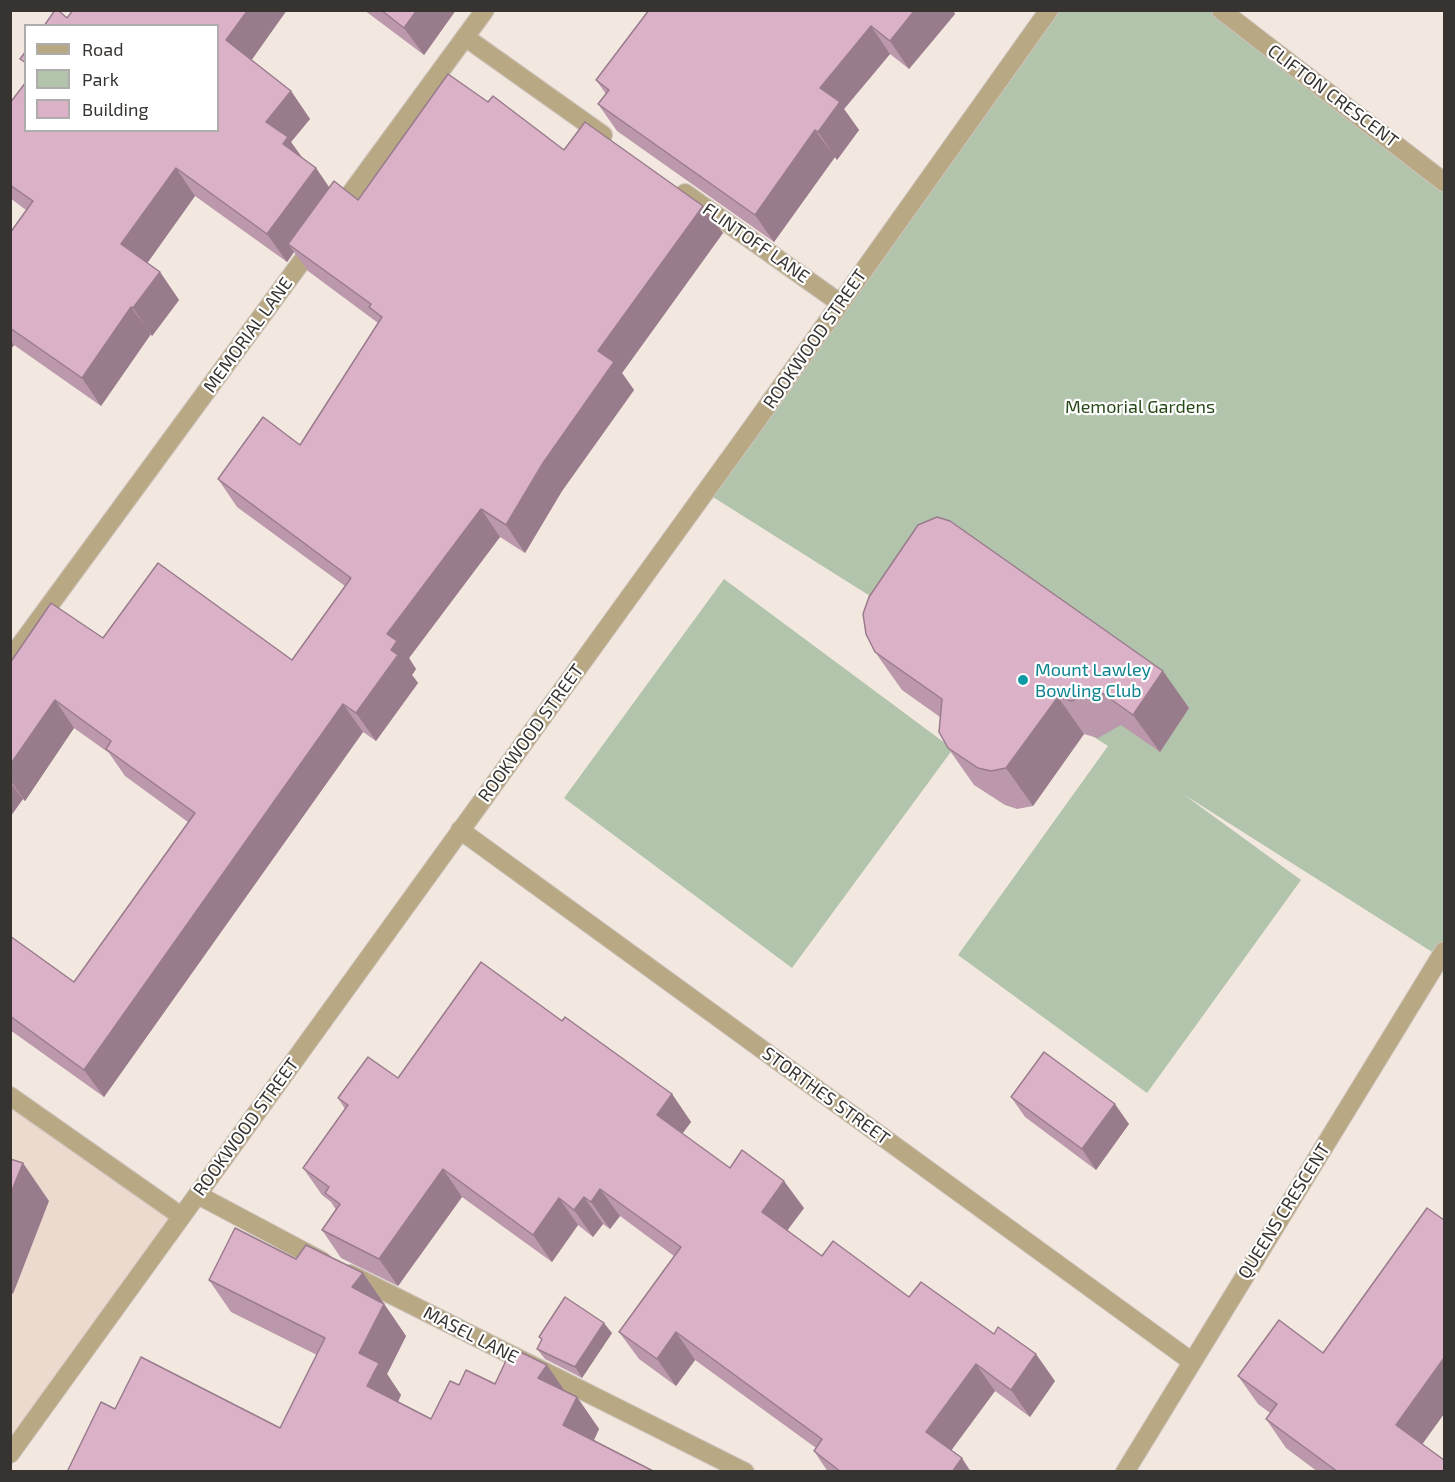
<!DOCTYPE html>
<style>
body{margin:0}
#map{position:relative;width:1455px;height:1482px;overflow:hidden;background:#f3e8e0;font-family:"Exo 2",sans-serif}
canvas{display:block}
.frame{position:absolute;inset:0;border:12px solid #373330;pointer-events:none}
.legend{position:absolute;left:24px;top:24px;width:195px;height:108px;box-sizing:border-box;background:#fff;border:2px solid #afadac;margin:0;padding:8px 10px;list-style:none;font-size:18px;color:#373330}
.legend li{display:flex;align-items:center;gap:12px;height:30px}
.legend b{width:30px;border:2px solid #afadac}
</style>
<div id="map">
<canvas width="1455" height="1482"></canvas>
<div class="frame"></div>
<ul class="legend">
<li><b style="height:8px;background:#b9a884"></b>Road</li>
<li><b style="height:16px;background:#b2c4ab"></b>Park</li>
<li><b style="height:16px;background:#dbb1c8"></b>Building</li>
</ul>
</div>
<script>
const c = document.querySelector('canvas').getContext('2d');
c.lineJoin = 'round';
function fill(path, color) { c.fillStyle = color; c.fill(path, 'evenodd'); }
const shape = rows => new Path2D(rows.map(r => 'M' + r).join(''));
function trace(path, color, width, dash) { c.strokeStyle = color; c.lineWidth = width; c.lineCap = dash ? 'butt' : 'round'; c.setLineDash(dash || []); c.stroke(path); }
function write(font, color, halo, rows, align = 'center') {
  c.font = font + ' "Exo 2",sans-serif'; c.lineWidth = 4.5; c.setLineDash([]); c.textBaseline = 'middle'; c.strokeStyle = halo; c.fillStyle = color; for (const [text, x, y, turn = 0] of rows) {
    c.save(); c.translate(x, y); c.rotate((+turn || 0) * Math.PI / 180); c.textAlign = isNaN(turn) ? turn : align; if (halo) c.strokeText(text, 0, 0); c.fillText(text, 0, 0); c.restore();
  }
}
fill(shape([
 [11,1096,181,1216,11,1454]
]), '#ecdace');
fill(shape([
 [1049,11,1221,11,1444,180,1444,951,1440,957,1183,794,1301,880,1147,1093,958,955,1108,746,705,492],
 [724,579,953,749,792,968,564,798]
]), '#b2c4ab');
const minor = shape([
 [1221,10,1444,182],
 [465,37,603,135],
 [685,193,840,303],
 [337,212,485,10],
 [10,659,316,242],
 [460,830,1191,1361],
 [10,1096,181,1216],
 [198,1195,322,1261],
 [350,1274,745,1472],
 [10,1454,753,426,1049,10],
 [1125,1472,1444,951]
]);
trace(minor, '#cdc4bd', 20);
trace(minor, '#b9a884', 18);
fill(shape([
 [287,10,251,60,291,91,310,119,291,142,302,157,316,168,329,187,358,200,488,102,564,150,723,233,622,373,634,390,562,491,525,553,500,537,409,658,416,669,412,675,418,683,376,741,363,732,104,1097,10,1030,10,936,74,982,188,822,125,776,109,753,74,728,25,801,23,799,10,817,10,663,103,638,292,660,345,586,237,507,218,479,300,445,378,323,308,271,294,252,287,262,195,196,147,263,160,272,179,300,152,336,151,334,101,406,14,345,10,350,10,233,26,210,10,198,10,103,26,130,67,18],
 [364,10,456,10,424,55],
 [649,10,953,10,955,14,909,69,890,54,844,109,859,130,837,160,835,157,774,242,617,131,598,104,606,94,596,80],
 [866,634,1189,708,1160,752,1121,725,1098,738,1084,734,1033,806,1017,809,1005,805,974,785,948,748,940,717,902,690,875,652],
 [562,1021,672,1094,691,1122,682,1134,730,1168,804,1208,787,1230,822,1256,909,1297,1055,1381,1030,1417,995,1391,951,1450,971,1472,828,1472,814,1451,816,1448,695,1360,676,1386,639,1359,619,1332,674,1256,620,1216,610,1229,603,1224,593,1237,578,1225,552,1262,462,1197,398,1286,341,1258,322,1230,336,1210,331,1202,322,1195,303,1168,345,1109,338,1098],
 [1011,1097,1129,1124,1096,1170,1025,1117],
 [296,1259,363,1273,406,1336,387,1374,401,1395,398,1402,431,1419,459,1385,495,1384,566,1392,577,1397,599,1429,594,1440,655,1472,115,1409,280,1428,317,1355,231,1312,209,1280],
 [612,1333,582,1378,545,1359,537,1349,542,1340,539,1337],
 [1238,1376,1423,1444,1444,1472,1318,1472,1286,1448,1266,1419,1270,1413,1258,1404]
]), '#bc98ac');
fill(shape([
 [248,10,287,10,246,68,226,40],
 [417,10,456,10,424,55,404,28],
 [915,10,953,10,955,14,909,69,890,41],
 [871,26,890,54,844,109,859,130,837,160,818,132,820,88],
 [291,91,310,119,291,142,307,165,303,171,266,122],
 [815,130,835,157,774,242,755,215],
 [176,168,195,196,141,272,121,244],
 [316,168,335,196,288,244,294,252,287,262,267,234],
 [703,206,723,233,622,373,634,390,562,491,525,553,506,525,598,351],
 [160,272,179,300,152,336,133,308],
 [131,307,151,334,101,406,82,378],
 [10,340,14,345,10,350],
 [481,509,500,537,409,658,416,669,412,675,418,683,376,741,356,713,391,650,387,634],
 [1163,671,1189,708,1160,752,1133,715],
 [1058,697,1084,734,1033,806,1006,768],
 [55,700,74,728,25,801,10,780,10,765],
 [343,704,363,732,104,1097,84,1070],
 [10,782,23,799,10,817],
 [672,1094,691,1122,676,1142,657,1115],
 [1115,1104,1129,1124,1096,1170,1082,1149],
 [23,1163,49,1201,13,1294,10,1291,10,1195],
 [443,1169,462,1197,398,1286,379,1259],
 [784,1181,804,1208,781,1239,762,1212],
 [600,1189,620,1216,610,1229,591,1202],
 [584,1197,603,1224,593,1237,574,1210],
 [559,1198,578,1225,552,1262,533,1235],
 [363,1273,406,1336,387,1374,401,1395,390,1418,367,1386,359,1353,352,1287],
 [604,1323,612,1333,582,1378,575,1367],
 [676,1332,695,1360,676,1386,657,1359],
 [1036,1354,1055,1381,1030,1417,1011,1390],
 [1444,1358,1444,1414,1416,1453,1396,1425],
 [976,1364,995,1391,945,1459,926,1432],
 [547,1365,569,1397,538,1378],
 [577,1397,599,1429,586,1457,563,1425],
 [962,1458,971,1472,952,1472]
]), '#997c8c');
const building = shape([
 [55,10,58,10,67,18,73,10,248,10,226,40,291,91,266,122,288,137,283,144,316,168,267,234,176,168,121,244,160,272,133,308,131,307,82,378,10,328,10,233,33,201,10,185,10,103,26,82,26,130,218,130,218,26,44,26,55,10],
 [381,10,417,10,404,28,381,10],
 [649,10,915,10,890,41,871,26,820,88,840,102,818,132,815,130,755,215,598,104,609,90,596,80,649,10],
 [26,51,26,63,20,59,26,51],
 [448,74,488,102,493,96,564,150,585,122,703,206,598,351,614,362,543,463,506,525,481,509,387,634,397,641,391,650,398,655,356,713,343,704,84,1070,10,1016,10,936,74,982,195,813,106,749,111,741,55,700,10,765,10,663,51,603,103,638,158,563,292,660,351,578,218,479,263,417,300,445,382,317,369,307,371,304,288,244,334,181,358,200,448,74],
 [937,517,950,521,1163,671,1133,715,1095,688,1072,701,1058,697,1006,768,991,771,978,768,948,748,939,732,942,699,875,652,866,634,863,614,869,597,918,525,937,517],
 [481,962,562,1021,565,1017,672,1094,657,1115,730,1168,742,1150,784,1181,762,1212,822,1256,833,1241,909,1297,921,1282,994,1334,998,1327,1036,1354,1011,1390,976,1364,926,1432,962,1458,952,1472,841,1472,814,1451,822,1439,676,1332,657,1359,619,1332,681,1247,600,1189,591,1202,584,1197,574,1210,559,1198,533,1235,443,1169,379,1259,322,1230,340,1204,325,1193,329,1187,303,1168,348,1105,338,1098,368,1057,398,1078,481,962],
 [1044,1052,1115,1104,1082,1149,1011,1097,1044,1052],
 [10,1159,23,1163,10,1195,10,1159],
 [1427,1208,1444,1220,1444,1358,1396,1425,1444,1460,1444,1472,1338,1472,1266,1419,1277,1404,1238,1376,1279,1320,1323,1353,1427,1208],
 [235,1228,296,1259,306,1245,363,1273,352,1287,384,1304,359,1353,379,1363,367,1386,431,1419,450,1381,459,1385,466,1370,495,1384,512,1348,547,1365,538,1378,577,1397,563,1425,655,1472,67,1472,101,1402,115,1409,141,1357,280,1428,325,1338,209,1280,235,1228],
 [565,1297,604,1323,575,1367,537,1349,542,1339,539,1337,565,1297]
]);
fill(building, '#dbb1c8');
trace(building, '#997c8c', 1.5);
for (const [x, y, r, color] of [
 [1023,680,6,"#0f9aa8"]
]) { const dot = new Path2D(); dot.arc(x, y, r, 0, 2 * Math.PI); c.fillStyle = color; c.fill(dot); trace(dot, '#fff', 2); }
write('18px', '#373330', '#fff', [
 ["CLIFTON CRESCENT",1333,96,37],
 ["FLINTOFF LANE",756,243,35],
 ["MEMORIAL LANE",248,335,-54],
 ["ROOKWOOD STREET",815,339,-55],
 ["ROOKWOOD STREET",531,733,-54],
 ["STORTHES STREET",826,1096,36],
 ["ROOKWOOD STREET",246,1127,-54],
 ["QUEENS CRESCENT",1284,1211,-58],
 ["MASEL LANE",471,1335,27]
]);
write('18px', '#274917', '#fff', [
 ["Memorial Gardens",1140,407]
]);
write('18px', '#0d838f', '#fff', [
 ["Mount Lawley",1035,670],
 ["Bowling Club",1035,691]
], 'left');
</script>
